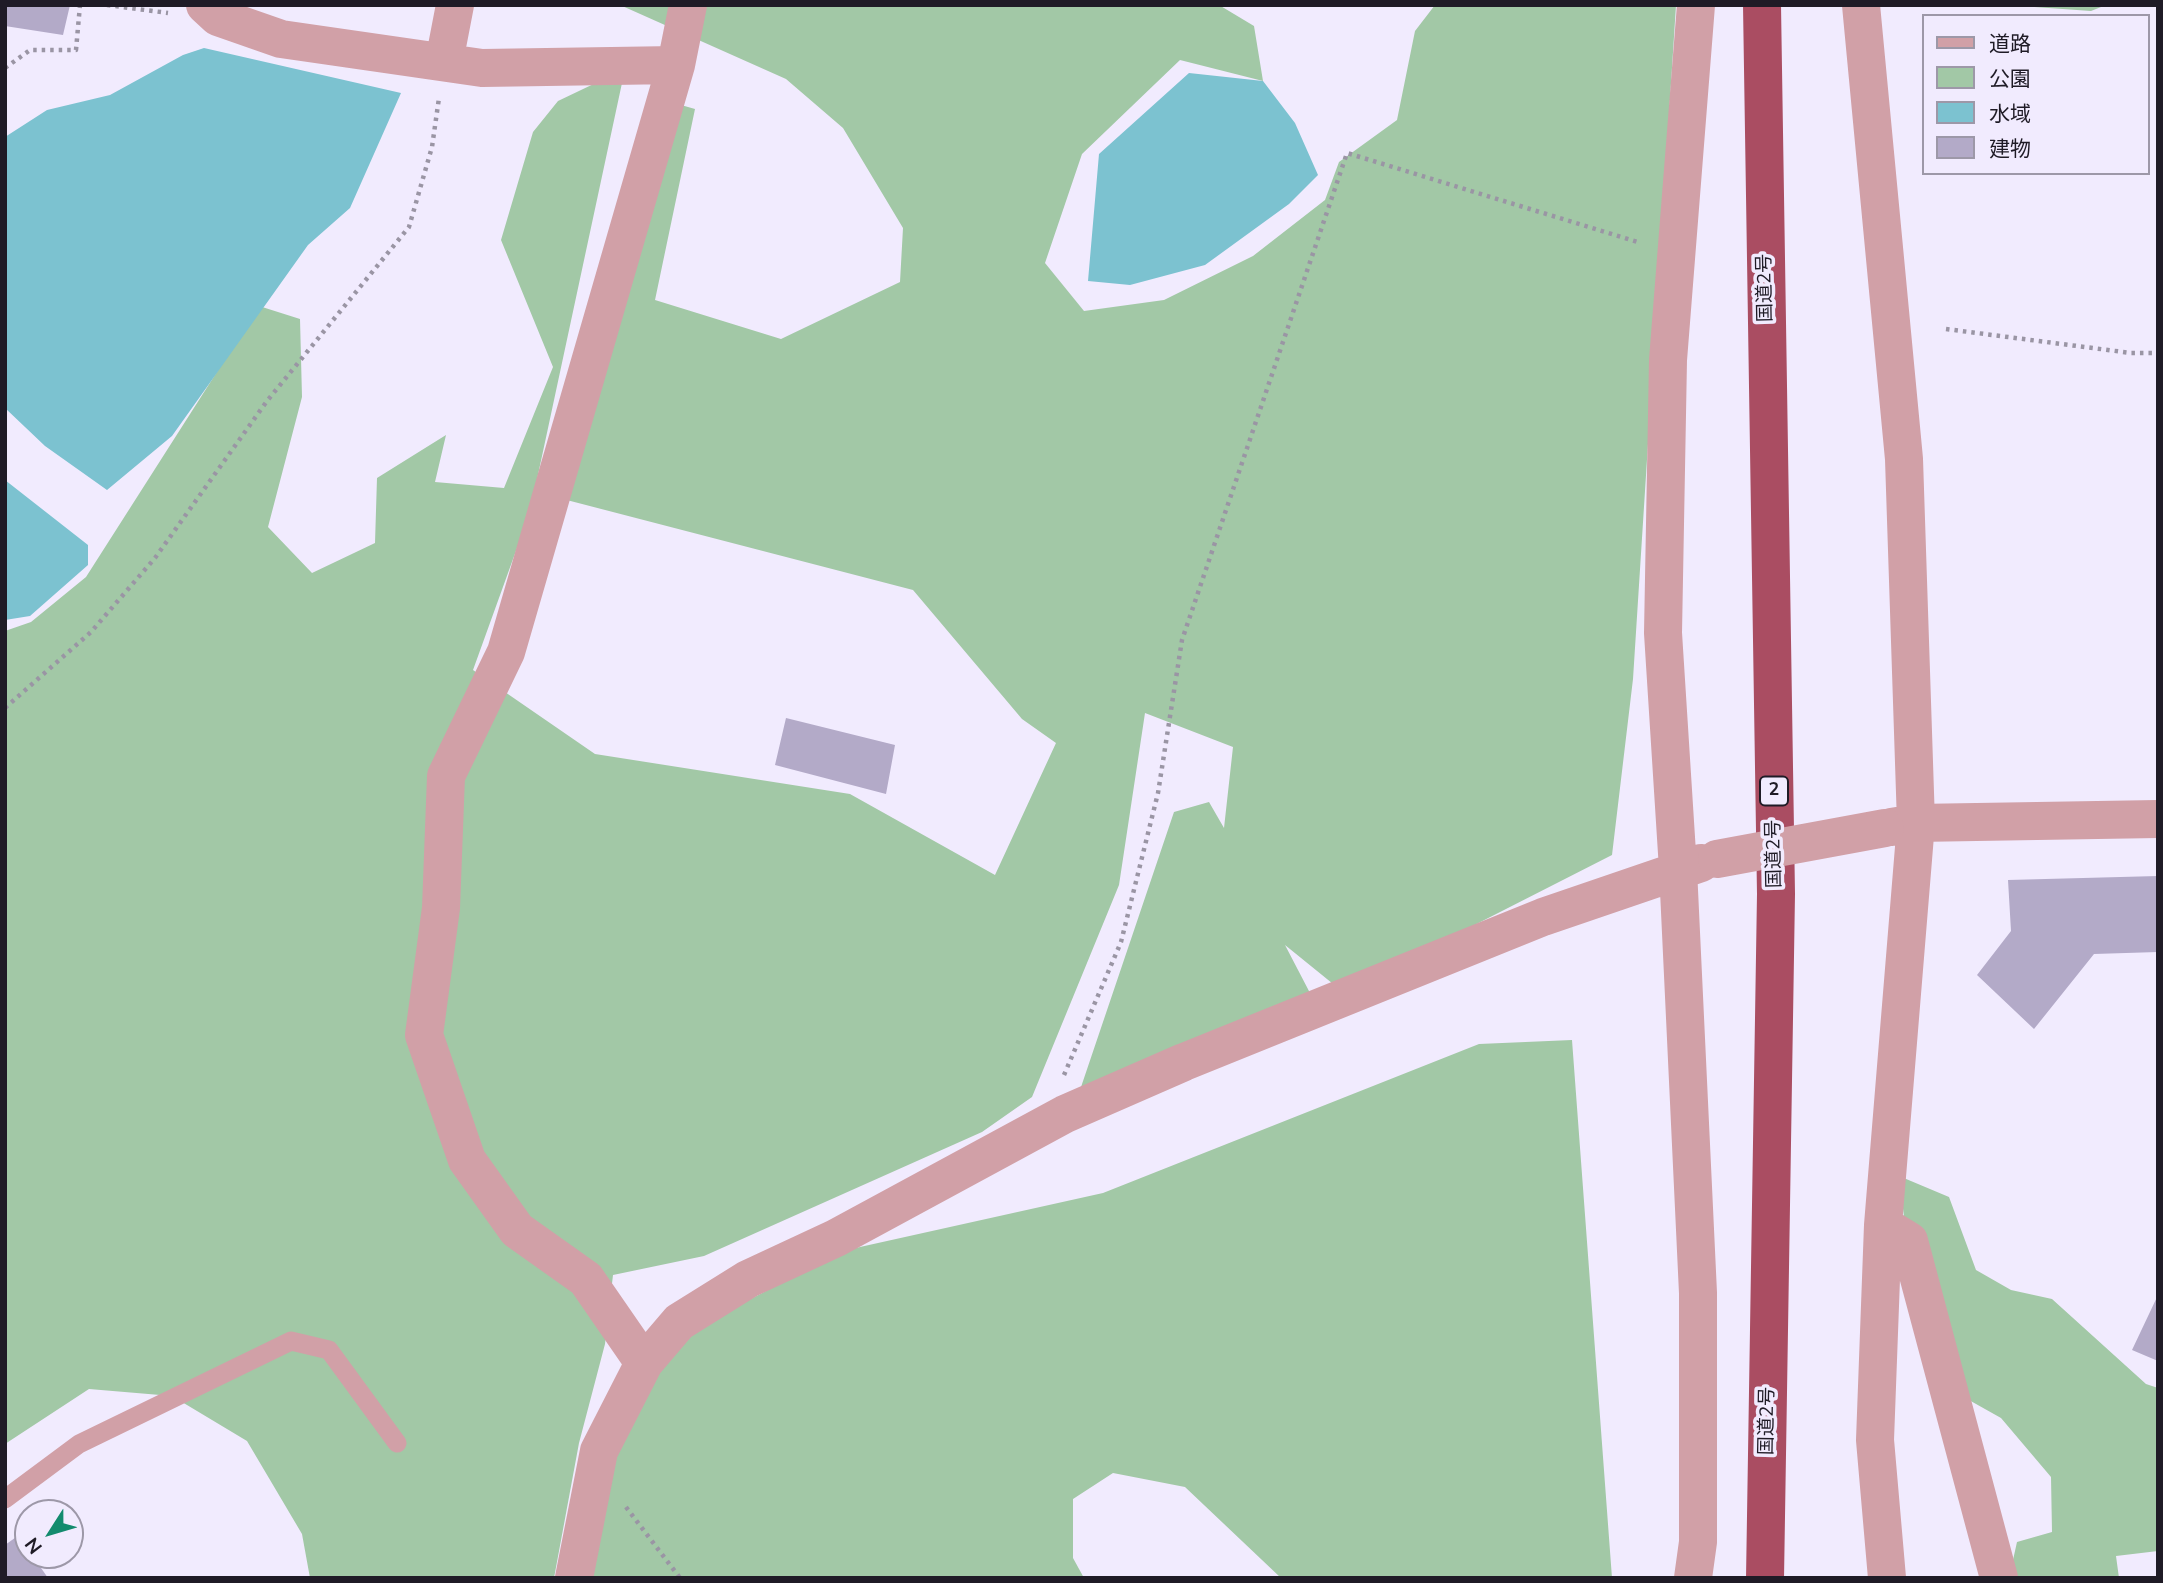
<!DOCTYPE html>
<meta charset="utf-8">
<style>
body{margin:0}
#map{position:relative;width:2163px;height:1583px;overflow:hidden;background:#f1ebfe;font-family:"Nunito Sans","Noto Sans JP",sans-serif}
canvas{display:block}
.frame{position:absolute;inset:0;border:7px solid #1f1b26;pointer-events:none}
.legend{position:absolute;left:1922px;top:14px;width:228px;height:161px;box-sizing:border-box;background:#f1ebfe;border:2px solid #9d98a8;margin:0;padding:9px 12px;list-style:none;font-size:21px;color:#1f1b26}
.legend li{display:flex;align-items:center;gap:14px;height:35px}
.legend b{width:35px;border:2px solid #9d98a8}
.north{position:absolute;left:14px;top:1499px;width:70px;height:70px;box-sizing:border-box;background:#f1ebfe;border:2px solid #9d98a8;border-radius:50%;rotate:233deg;font-size:19px;font-weight:700;line-height:28px;text-align:center;color:#1f1b26}
.north::after{content:'';display:block;margin:auto;width:24px;height:32px;background:#138b6e;clip-path:polygon(50% 0,100% 100%,50% 72%,0 100%)}
</style>
<div id="map">
<canvas width="2163" height="1583"></canvas>
<div class="frame"></div>
<ul class="legend">
<li><b style="height:9px;background:#d1a0a7"></b>道路</li>
<li><b style="height:19px;background:#a2c8a6"></b>公園</li>
<li><b style="height:19px;background:#7cc2d0"></b>水域</li>
<li><b style="height:19px;background:#b3aac8"></b>建物</li>
</ul>
<div class="north">N</div>
</div>
<script>
const c = document.querySelector('canvas').getContext('2d');
c.lineJoin = 'round';
function fill(path, color) { c.fillStyle = color; c.fill(path, 'evenodd'); }
const shape = rows => new Path2D(rows.map(r => 'M' + r).join(''));
function trace(path, color, width, dash) { c.strokeStyle = color; c.lineWidth = width; c.lineCap = dash ? 'butt' : 'round'; c.setLineDash(dash || []); c.stroke(path); }
function write(font, color, halo, rows, align = 'center') {
  c.font = font + ' "Nunito Sans","Noto Sans JP",sans-serif'; c.lineWidth = 7; c.setLineDash([]); c.textBaseline = 'middle'; c.strokeStyle = halo; c.fillStyle = color; for (const [text, x, y, turn = 0] of rows) {
    c.save(); c.translate(x, y); c.rotate((+turn || 0) * Math.PI / 180); c.textAlign = isNaN(turn) ? turn : align; if (halo) c.strokeText(text, 0, 0); c.fillText(text, 0, 0); c.restore();
  }
}
fill(shape([
 [620,5,1219,5,1254,26,1263,81,1180,60,1082,154,1045,263,1084,311,1164,300,1253,256,1325,200,1339,162,1397,120,1415,31,1435,5,1676,5,1633,679,1612,855,1343,992,1285,945,1310,993,1080,1090,1174,812,1209,802,1224,828,1233,747,1145,713,1119,885,1032,1097,982,1132,704,1256,613,1275,605,1344,579,1443,554,1578,310,1578,302,1534,247,1441,172,1396,89,1389,5,1444,5,631,31,622,86,577,259,306,300,319,302,397,268,527,312,573,375,543,377,478,446,435,435,482,504,488,553,367,501,240,533,132,558,101,625,69,530,512,473,670,595,754,850,794,995,875,1056,743,1022,719,913,590,559,498,674,103,695,109,655,300,781,339,900,282,903,228,843,128,786,79],
 [2006,5,2106,5,2091,11],
 [1572,1040,1612,1578,1281,1578,1185,1487,1113,1473,1073,1499,1073,1558,1084,1578,588,1578,612,1456,655,1371,688,1332,842,1251,1103,1193,1479,1044],
 [1899,1176,1949,1197,1976,1270,2011,1290,2052,1299,2146,1384,2158,1388,2158,1551,2116,1556,2119,1578,2009,1578,2017,1542,2052,1532,2051,1477,2001,1418,1960,1395,1904,1217]
]), '#a2c8a6');
fill(shape([
 [204,48,401,93,350,208,308,245,172,436,107,490,45,446,5,408,5,137,47,110,110,95,183,55],
 [1189,73,1263,81,1295,123,1318,175,1289,204,1205,265,1130,285,1088,281,1099,154],
 [5,480,88,545,88,565,30,616,5,620]
]), '#7cc2d0');
fill(shape([
 [5,5,70,5,63,35,5,26],
 [786,718,895,745,886,794,775,765],
 [2158,876,2158,952,2094,954,2034,1029,1977,975,2011,931,2008,880],
 [2158,1295,2158,1361,2132,1350],
 [19,1535,28,1549,28,1555,32,1555,48,1578,5,1578,5,1545]
]), '#b3aac8');
trace(shape([
 [107,5,168,13],
 [5,68,30,50,76,50,80,5],
 [1946,329,2131,353,2158,353],
 [5,708,91,632,155,558,267,401,409,227,432,147,439,98],
 [1064,1075,1121,942,1158,793,1182,640,1347,153,1641,243],
 [626,1507,680,1578]
]), '#9a95a4', 4.5, [3.5, 5]);
trace(shape([
 [5,1499,79,1444,291,1341,329,1350,397,1443]
]), '#d1a0a7', 19);
trace(shape([
 [205,5,218,17,281,39,482,68,676,65],
 [1861,5,1904,459,1916,823,1883,1225,1875,1440,1887,1578],
 [444,62,455,5],
 [1891,827,1916,823,2158,819],
 [1883,1225,1909,1241,1999,1578],
 [644,1363,586,1279,517,1230,467,1160,424,1035,441,908,446,776,506,652,676,65,688,5],
 [574,1578,599,1451,644,1363,679,1322,748,1279,836,1238,1065,1114,1184,1062,1543,917,1701,863],
 [1693,1578,1698,1542,1698,1293,1678,869,1663,633,1668,360,1696,5]
]), '#d1a0a7', 38);
trace(shape([
 [1762,5,1776,894,1765,1578]
]), '#aa4d62', 38);
trace(shape([
 [1717,859,1885,828]
]), '#d1a0a7', 38);
for (const [x, y, w] of [
 [1774,791,28]
]) { const box = new Path2D(); box.roundRect(x - w / 2, y - 14.5, w, 29, 5); c.fillStyle = '#f1ebfe'; c.fill(box); trace(box, '#1f1b26', 2); }
write('bold 18px', '#1f1b26', null, [
 ["2",1774,791]
]);
write('19px', '#1f1b26', '#f1ebfe', [
 ["国道2号",1766,288,-91],
 ["国道2号",1775,854,-91],
 ["国道2号",1768,1421,-89]
]);
</script>
